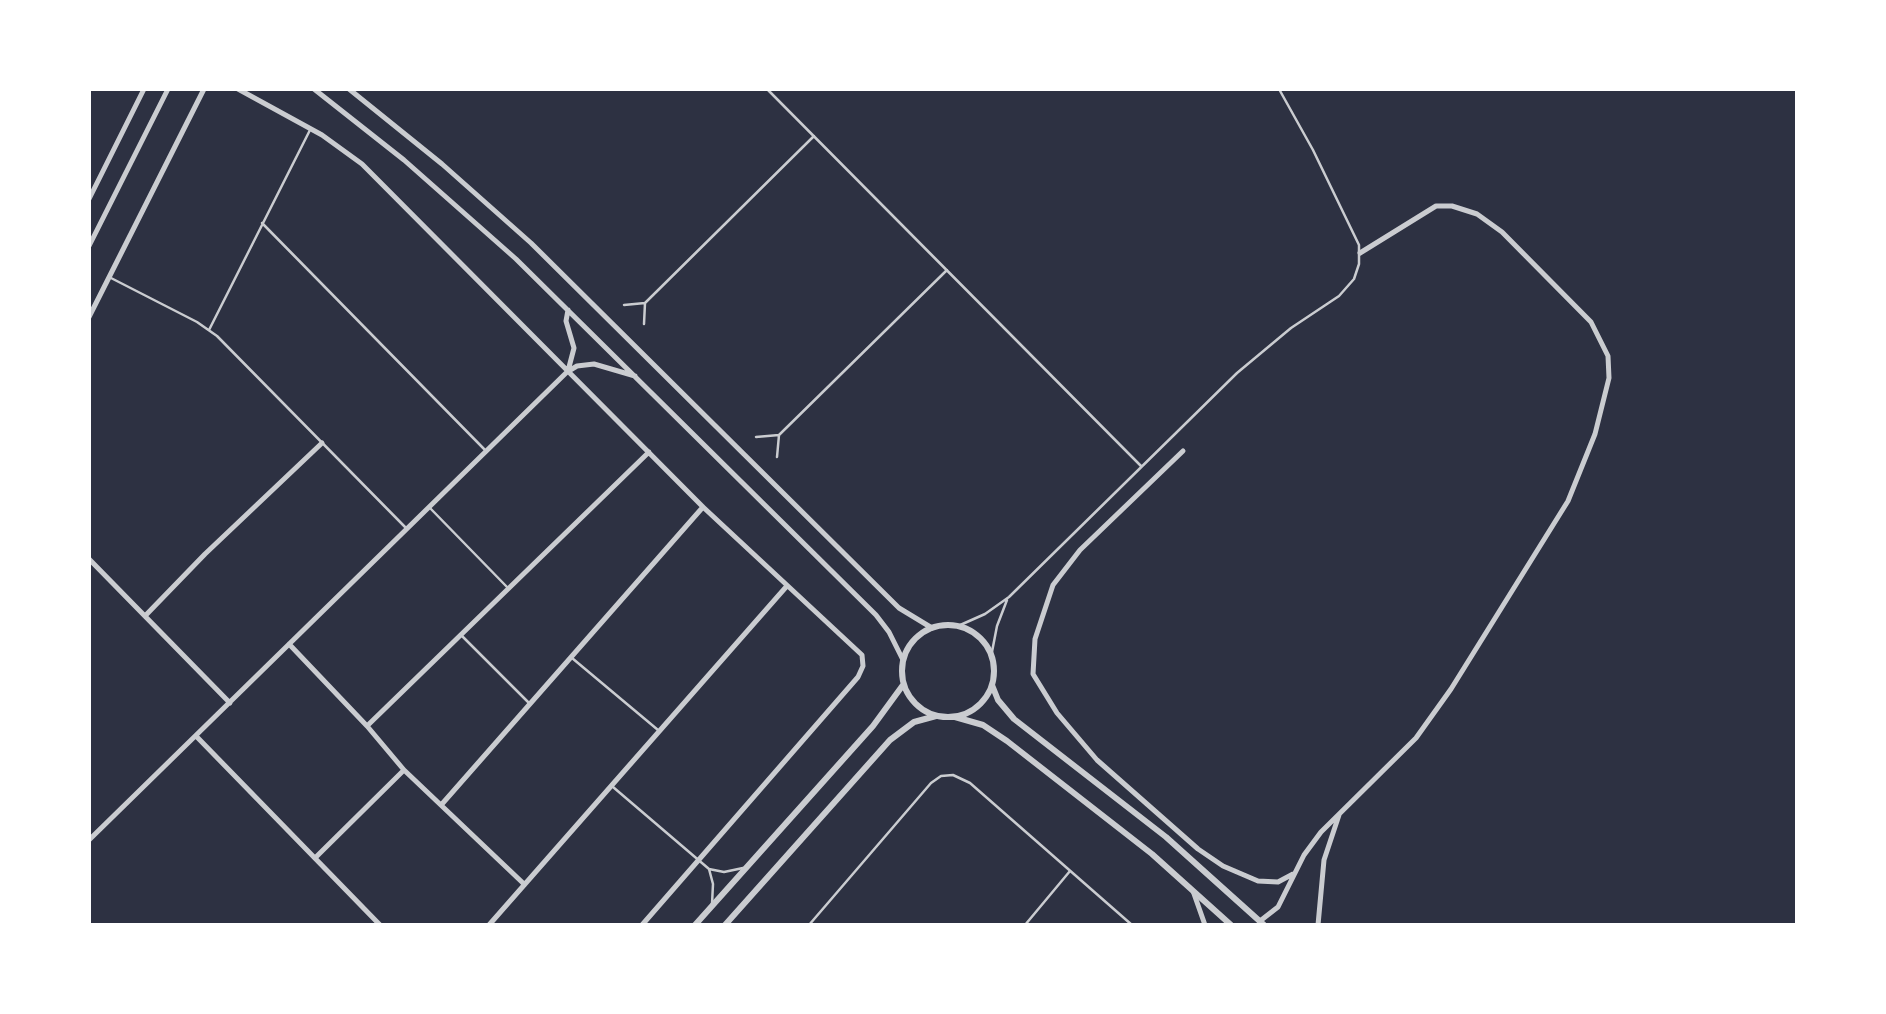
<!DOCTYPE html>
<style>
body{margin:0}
#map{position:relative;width:1886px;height:1014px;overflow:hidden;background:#2d3142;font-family:"Titillium Web",sans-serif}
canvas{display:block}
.frame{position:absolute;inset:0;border:91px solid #fff;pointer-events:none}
</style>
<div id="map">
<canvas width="1886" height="1014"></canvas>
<div class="frame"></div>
</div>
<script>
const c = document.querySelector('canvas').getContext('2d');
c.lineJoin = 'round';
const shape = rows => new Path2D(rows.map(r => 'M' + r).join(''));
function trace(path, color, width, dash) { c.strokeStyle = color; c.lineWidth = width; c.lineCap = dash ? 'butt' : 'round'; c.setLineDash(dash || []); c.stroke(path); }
trace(shape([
 [767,89,1141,466],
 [262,223,486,451],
 [111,278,197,322,217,336,407,529],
 [624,305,645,303,814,136],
 [644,324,645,303],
 [209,330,310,130],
 [756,437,779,435,947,270],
 [777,457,779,435],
 [429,507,507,587],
 [958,626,985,614,1009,597,1237,373,1291,328,1339,296,1354,279,1359,264,1359,245,1313,150,1279,89],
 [462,636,529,703],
 [991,657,997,626,1007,600],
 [572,658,658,730],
 [613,787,709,869,724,872,743,868],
 [709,869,713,884,712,904],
 [809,925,931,783,941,776,953,775,970,783,1132,925],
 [1025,925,1070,871]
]), '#caccd0', 2.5);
trace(shape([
 [238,89,322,135,362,164,703,507,862,655,863,666,858,677,642,925],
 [314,89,404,160,516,259,876,615,889,632,903,660],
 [349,89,442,164,531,243,899,608,932,628],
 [89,199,144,89],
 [89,246,168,89],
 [568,310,566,321,574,348,568,371],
 [89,317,204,89],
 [1183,451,1080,550,1053,585,1035,639,1033,674,1057,713,1097,760,1198,849,1223,866,1258,881,1278,882,1293,874],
 [89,559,230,703],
 [145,616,205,554,322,443],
 [289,644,367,726,404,770,524,884],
 [367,726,649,452],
 [196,736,380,925],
 [442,804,703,507],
 [89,840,567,372,577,366,594,364,635,376],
 [315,858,404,770],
 [1193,891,1205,925],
 [1260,921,1278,907,1304,855,1321,832,1416,738,1451,689,1568,501,1595,434,1609,378,1608,356,1591,322,1502,232,1477,214,1452,206,1436,206,1360,253],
 [489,925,786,587],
 [1318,925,1324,860,1339,815]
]), '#caccd0', 5);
trace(shape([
 '902 671a46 46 0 1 1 92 0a46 46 0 1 1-92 0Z',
 [992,685,998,700,1014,719,1166,837,1264,925],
 [955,717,983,725,1007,741,1152,854,1231,925],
 [695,925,873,726,903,685],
 [725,925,890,740,914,722,936,716]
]), '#caccd0', 6);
</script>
